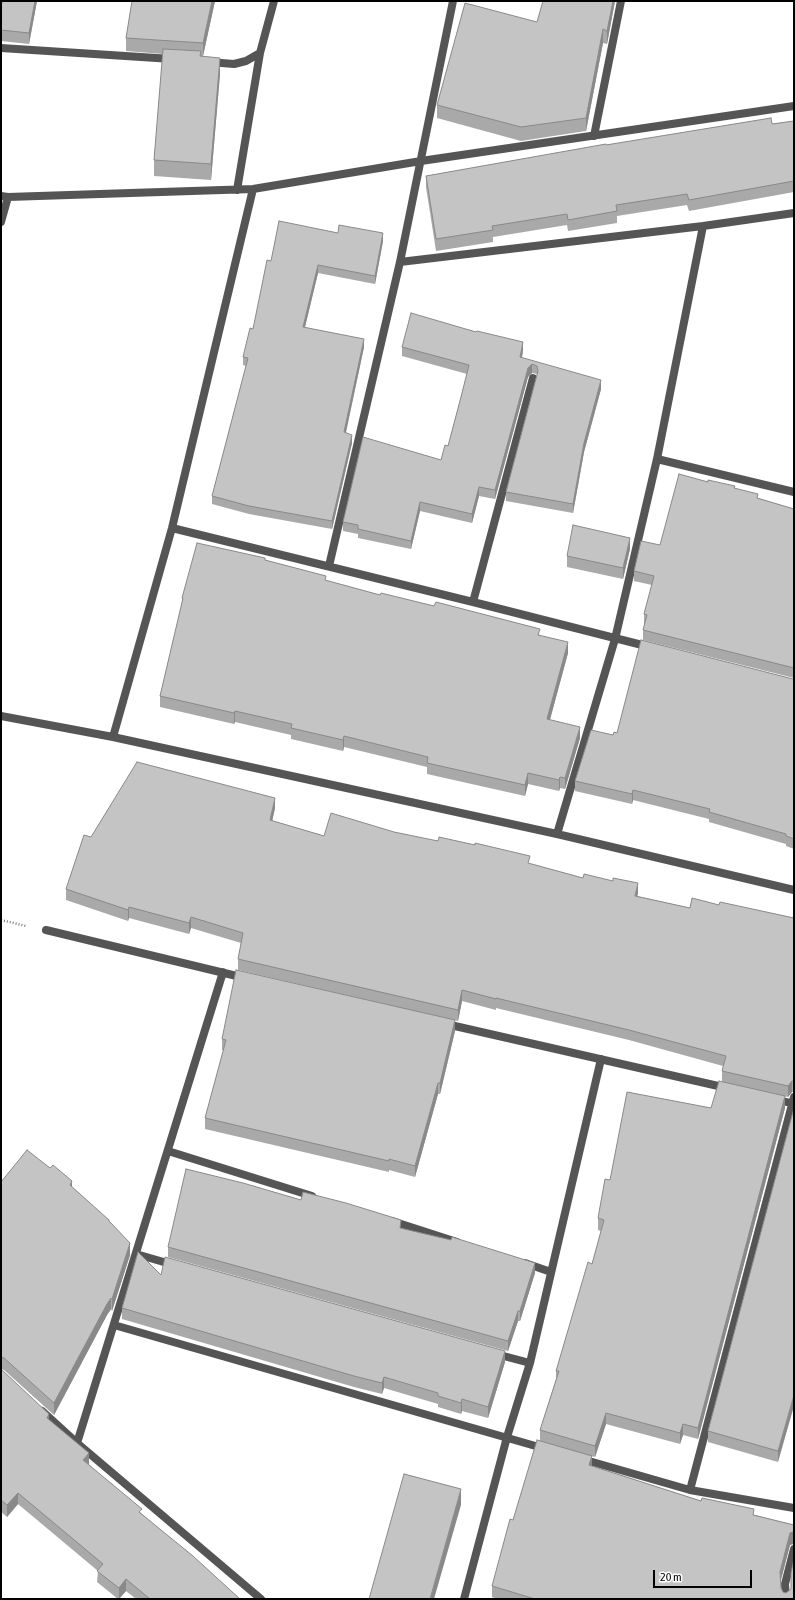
<!DOCTYPE html>
<style>
body{margin:0}
#map{position:relative;width:795px;height:1600px;overflow:hidden;background:#fff;font-family:"Asap Condensed",sans-serif}
canvas{display:block}
.frame{position:absolute;inset:0;border:2px solid #000;pointer-events:none}
.scale{position:absolute;left:653px;top:1570px;width:99px;height:18px;box-sizing:border-box;border:2px solid #000;border-top:0;padding-left:5px;font-size:12px;line-height:14px;white-space:nowrap;color:#000;-webkit-text-stroke:3px #fff;paint-order:stroke}
</style>
<div id="map">
<canvas width="795" height="1600"></canvas>
<div class="frame"></div>
<div class="scale">20 m</div>
</div>
<script>
const c = document.querySelector('canvas').getContext('2d');
c.lineJoin = 'round';
const shape = rows => new Path2D(rows.map(r => 'M' + r).join(''));
function trace(path, color, width, dash) { c.strokeStyle = color; c.lineWidth = width; c.lineCap = dash ? 'butt' : 'round'; c.setLineDash(dash || []); c.stroke(path); }
function fill(path, color) { c.fillStyle = color; c.fill(path, 'evenodd'); }
trace(shape([
 [1,920,26,926]
]), '#777', 2.5, [1, 2]);
trace(shape([
 [1,48,172,59],
 [209,62,234,64,246,61,260,53,274,1],
 [594,136,621,1],
 [237,190,260,53],
 [1,196,8,197,253,189,421,161,794,106],
 [1,222,8,197],
 [400,262,703,226,794,213],
 [657,459,794,492],
 [172,528,473,602,650,647],
 [329,566,400,262,453,1],
 [473,602,533,378],
 [1,716,113,737,557,834,794,890],
 [113,737,172,528,253,189],
 [557,834,615,639,657,459,703,226],
 [46,930,245,978],
 [446,1024,727,1088],
 [775,1099,794,1104],
 [168,1151,312,1196],
 [392,1221,457,1242],
 [136,1254,174,1265],
 [525,1263,551,1272],
 [114,1325,546,1449],
 [496,1354,530,1363],
 [42,1411,77,1443,261,1599],
 [77,1443,223,972],
 [582,1459,690,1490,794,1508],
 [690,1490,794,1097],
 [464,1599,507,1437,530,1363,601,1059],
 [786,1599,785,1584,794,1549]
]), '#555', 8);
fill(shape([
 [37,1,29,44,1,41,1,9],
 [215,1,203,56,220,74,211,180,154,176,154,160,163,54,126,51,126,38],
 [615,1,607,44,603,43,586,131,521,141,437,118,437,105,537,22],
 [794,121,794,192,689,211,687,205,617,216,617,223,568,231,567,225,493,237,493,242,436,251,426,187,426,176,606,145,772,124],
 [383,241,375,284,318,273,305,327,364,347,346,433,352,443,332,529,249,514,212,504,212,496,246,366,243,365,243,357,253,329,271,261],
 [402,347,523,351,522,358,601,389,584,452,573,513,506,501,506,492,537,374,532,373,528,377,495,499,479,496,472,523,420,511,411,549,358,538,358,534,343,531,343,522,441,460,448,446,467,374,402,356],
 [708,482,735,488,758,498,794,509,794,678,643,640,643,630,645,624,644,624,644,614,652,585,634,581,634,571,660,545],
 [630,549,623,579,567,567,567,556],
 [265,560,326,581,380,595,540,635,568,653,550,720,580,738,565,789,560,788,559,791,528,784,525,796,427,774,427,767,344,747,343,751,291,739,291,735,235,722,234,724,160,707,160,696,182,604,182,598],
 [793,679,794,679,794,849,786,846,786,844,709,822,709,819,633,800,632,804,575,791,575,781,613,735,617,733],
 [275,808,272,821,324,836,394,832,530,864,638,893,637,896,690,908,719,905,794,918,794,1092,792,1092,788,1097,722,1082,722,1071,723,1066,629,1040,496,1008,496,1010,462,1001,458,1021,238,970,238,959,241,943,191,928,189,934,129,918,128,921,66,900,66,889,91,837],
 [455,1031,440,1094,438,1094,415,1177,389,1170,389,1172,205,1129,205,1118,224,1050,222,1050,222,1039],
 [711,1108,785,1108,698,1439,683,1435,680,1444,606,1424,595,1457,592,1456,592,1466,701,1501,794,1525,794,1544,793,1544,790,1545,780,1582,781,1588,783,1592,786,1593,791,1589,791,1573,794,1599,497,1599,492,1597,492,1586,513,1520,540,1441,540,1430,556,1379,556,1371,592,1264,601,1231,598,1230,598,1218,610,1180],
 [794,1108,778,1462,708,1442,708,1431],
 [50,1168,72,1187,109,1222,130,1255,112,1311,111,1309,107,1315,54,1415,4,1370,1,1369,1,1182],
 [301,1200,401,1228,535,1273,520,1321,518,1321,508,1351,168,1257,168,1247],
 [161,1275,505,1362,488,1418,462,1411,461,1414,438,1407,438,1404,384,1388,382,1394,354,1387,122,1319,122,1308],
 [1,1369,49,1420,89,1465,142,1514,240,1599,136,1599,126,1591,119,1599,118,1599,97,1582,98,1571,18,1504,7,1517,1,1512]
]), '#a9a9a9');
fill(shape([
 [35,1,37,1,29,44,29,33],
 [212,1,215,1,203,56,203,43],
 [613,1,615,1,607,44,607,31],
 [603,29,603,43,586,131,586,118],
 [220,58,220,74,211,180,211,164],
 [383,233,383,241,375,284,375,276],
 [318,265,318,273,303,335,303,327],
 [364,339,364,347,344,440,344,432],
 [523,342,523,351,520,366,520,357],
 [532,364,532,373,528,377,495,499,495,490,528,368],
 [601,380,601,389,584,452,573,513,573,504,584,443],
 [352,435,352,443,332,529,332,521],
 [479,487,479,496,472,523,472,514],
 [420,502,420,511,411,549,411,541],
 [630,538,630,549,623,579,623,568],
 [568,642,568,653,547,730,547,719],
 [235,711,235,722,234,724,234,713],
 [580,727,580,738,565,789,565,778],
 [344,736,344,747,343,751,343,740],
 [528,773,528,784,525,796,525,785],
 [560,777,560,788,559,791,559,780],
 [633,790,633,800,632,804,632,794],
 [275,798,275,808,270,831,270,820],
 [638,883,638,893,635,907,635,896],
 [129,907,129,918,128,921,128,910],
 [191,917,191,928,189,934,189,923],
 [462,990,462,1001,458,1021,458,1010],
 [455,1020,455,1031,440,1094,440,1083],
 [792,1081,792,1092,788,1097,788,1086],
 [438,1083,438,1094,415,1177,415,1166],
 [785,1096,785,1108,698,1439,698,1428],
 [72,1181,72,1193,70,1185],
 [130,1243,130,1255,112,1311,112,1299],
 [535,1263,535,1273,520,1321,520,1311],
 [111,1298,111,1309,107,1315,54,1415,54,1403,107,1304],
 [518,1311,518,1321,508,1351,508,1341],
 [505,1351,505,1362,488,1418,488,1407],
 [384,1377,384,1388,382,1394,382,1383],
 [794,1395,794,1406,778,1462,778,1451],
 [462,1399,462,1411,461,1414,461,1403],
 [606,1413,606,1424,595,1457,595,1446],
 [49,1414,49,1425,47,1418],
 [683,1424,683,1435,680,1444,680,1433],
 [89,1453,89,1465,83,1460],
 [592,1456,592,1468,589,1465],
 [461,1489,461,1505,434,1599,430,1599],
 [18,1493,18,1504,7,1517,7,1505],
 [793,1532,793,1544,790,1545,780,1584,780,1572,790,1533],
 [126,1579,126,1591,119,1599,119,1588]
]), '#898989');
const building = shape([
 [2,1,35,1,29,33,1,30,1,9,2,1],
 [132,1,212,1,203,43,126,38,132,1],
 [543,1,613,1,607,31,603,29,586,118,521,127,437,105,465,3,537,22,543,1],
 [163,49,201,51,200,56,220,58,211,164,154,160,163,49],
 [771,118,772,124,794,121,794,181,689,200,687,194,616,205,617,211,568,220,567,214,492,226,493,230,436,239,426,176,606,144,606,145,771,118],
 [279,221,338,233,339,225,383,233,375,276,318,265,303,327,364,339,344,432,352,435,332,521,249,506,212,496,248,358,243,357,250,328,253,329,267,260,271,261,279,221],
 [411,313,476,332,477,331,523,342,520,357,601,380,584,443,573,504,506,492,538,371,537,366,532,364,528,368,495,490,479,487,472,514,420,502,411,541,358,529,358,525,343,522,363,437,441,460,445,445,448,446,461,397,469,365,402,347,411,313],
 [679,474,708,482,708,480,735,486,734,488,758,494,757,498,794,509,794,668,643,630,647,615,644,614,654,576,634,571,641,541,660,545,679,474],
 [573,525,630,538,623,568,567,556,573,525],
 [197,543,265,558,265,560,326,576,325,580,380,595,381,593,434,606,436,602,540,629,538,635,568,642,547,719,580,727,565,778,560,777,559,780,528,773,525,785,427,763,428,757,344,736,343,740,291,728,292,724,235,711,234,713,160,696,183,598,182,598,197,543],
 [641,640,793,679,794,679,794,839,786,836,786,834,709,812,710,809,633,790,632,794,575,781,591,730,613,735,614,732,617,733,641,640],
 [137,762,275,798,270,820,324,836,331,813,394,832,438,841,439,837,475,845,475,843,530,856,528,863,583,878,584,874,613,881,613,878,638,883,635,896,690,908,692,898,719,905,720,902,794,918,794,1081,792,1081,788,1086,722,1071,726,1056,629,1030,496,998,496,999,462,990,458,1010,238,959,243,933,191,917,189,923,129,907,128,910,66,889,84,835,91,837,137,762],
 [236,970,455,1020,440,1083,438,1083,415,1166,389,1159,389,1161,205,1118,226,1040,222,1039,236,970],
 [719,1081,785,1096,698,1428,683,1424,680,1433,606,1413,595,1446,540,1430,559,1371,556,1371,588,1262,592,1264,604,1220,598,1218,605,1179,610,1180,627,1092,711,1108,719,1081],
 [794,1108,794,1395,778,1451,708,1431,794,1108],
 [27,1150,50,1168,53,1165,72,1181,70,1185,109,1220,109,1221,130,1243,112,1299,111,1298,107,1304,54,1403,4,1358,1,1357,1,1182,27,1150],
 [186,1169,243,1183,301,1200,303,1192,346,1203,401,1220,400,1228,451,1240,452,1237,535,1263,520,1311,518,1311,508,1341,168,1247,186,1169],
 [138,1252,161,1275,165,1257,505,1351,488,1407,462,1399,461,1403,438,1396,438,1393,384,1377,382,1383,354,1376,122,1308,138,1252],
 [1,1369,49,1414,47,1418,89,1453,83,1460,142,1509,139,1512,193,1556,240,1599,150,1599,126,1579,119,1588,97,1571,103,1564,18,1493,7,1505,1,1500,1,1369],
 [537,1440,592,1456,589,1465,701,1501,702,1498,754,1509,753,1515,794,1525,794,1532,793,1532,790,1533,780,1572,781,1588,783,1592,786,1593,791,1589,791,1573,794,1559,794,1599,535,1599,492,1586,510,1519,513,1520,537,1440],
 [404,1474,461,1489,430,1599,369,1599,404,1474]
]);
fill(building, '#c4c4c4');
trace(building, '#898989', 1);
</script>
